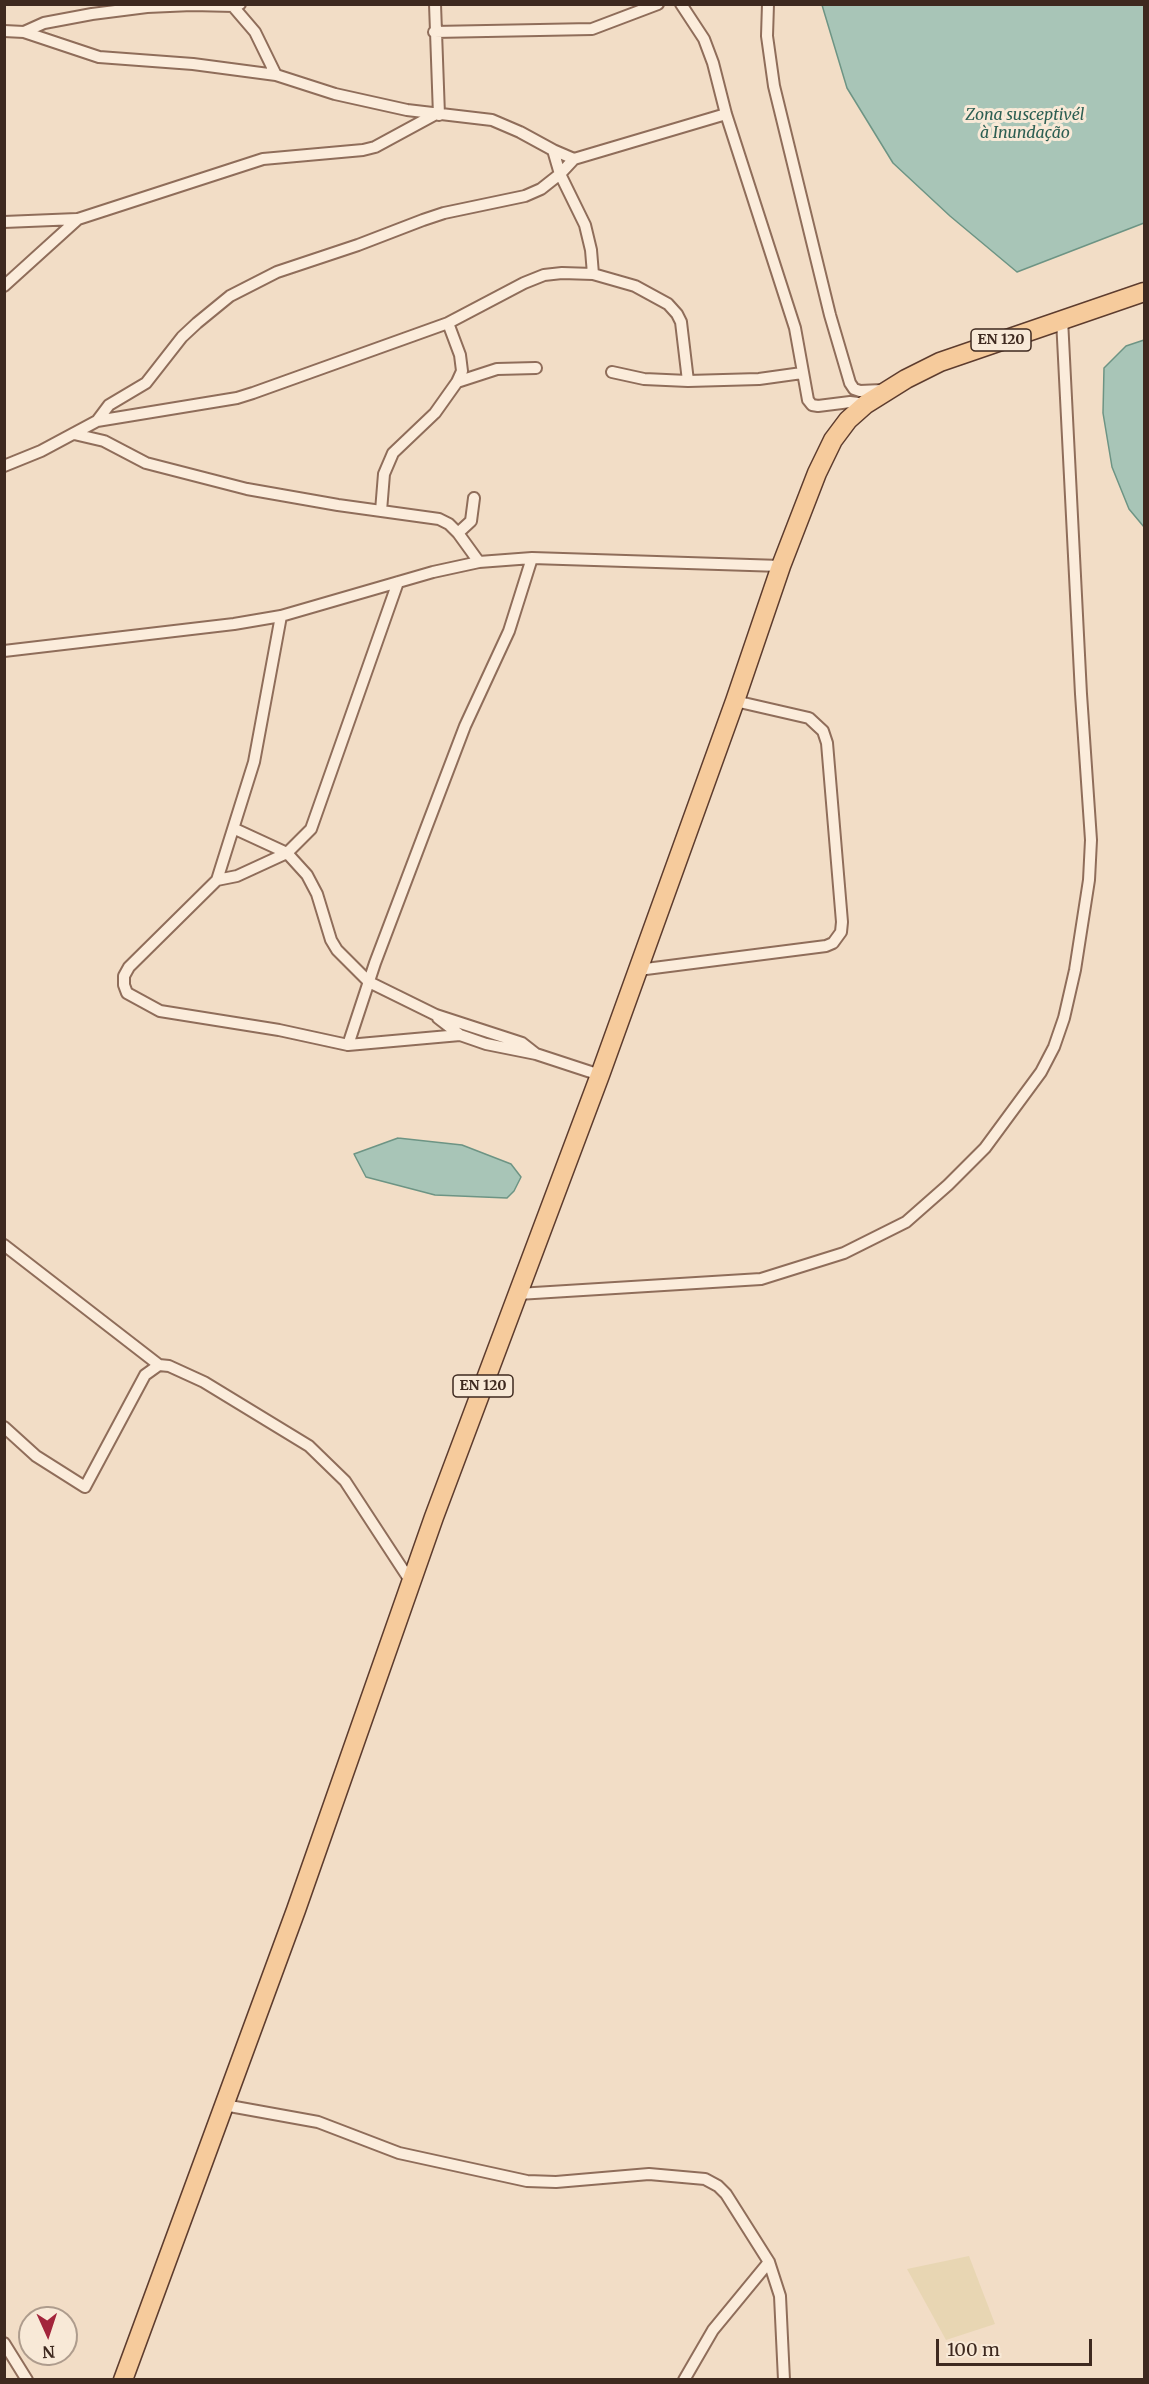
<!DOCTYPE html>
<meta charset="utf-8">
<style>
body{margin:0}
#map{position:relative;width:1149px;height:2384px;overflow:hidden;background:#f2ddc6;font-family:Merriweather,serif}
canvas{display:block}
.frame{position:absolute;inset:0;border:6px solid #3e291f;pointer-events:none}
.north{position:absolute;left:18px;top:2306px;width:60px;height:60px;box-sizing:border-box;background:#f8e9d7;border:2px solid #ae9c8d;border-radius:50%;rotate:177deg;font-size:16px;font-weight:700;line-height:24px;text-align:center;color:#3e291f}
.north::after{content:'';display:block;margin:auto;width:21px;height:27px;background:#a3253c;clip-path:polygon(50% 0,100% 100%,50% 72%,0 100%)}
.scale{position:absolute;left:936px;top:2339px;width:156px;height:27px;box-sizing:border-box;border:3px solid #3e291f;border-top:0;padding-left:8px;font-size:18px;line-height:21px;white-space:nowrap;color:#3e291f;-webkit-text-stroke:4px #f8e9d7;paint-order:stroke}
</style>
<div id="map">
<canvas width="1149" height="2384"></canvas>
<div class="frame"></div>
<div class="north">N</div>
<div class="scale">100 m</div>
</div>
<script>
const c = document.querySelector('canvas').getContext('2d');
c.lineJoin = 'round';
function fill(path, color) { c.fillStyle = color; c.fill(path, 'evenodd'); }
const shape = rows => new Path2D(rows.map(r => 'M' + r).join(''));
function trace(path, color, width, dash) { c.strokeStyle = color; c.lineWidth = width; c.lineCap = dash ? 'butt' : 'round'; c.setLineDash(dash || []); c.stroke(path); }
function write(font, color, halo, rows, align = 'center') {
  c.font = font + ' Merriweather,serif'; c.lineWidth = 6; c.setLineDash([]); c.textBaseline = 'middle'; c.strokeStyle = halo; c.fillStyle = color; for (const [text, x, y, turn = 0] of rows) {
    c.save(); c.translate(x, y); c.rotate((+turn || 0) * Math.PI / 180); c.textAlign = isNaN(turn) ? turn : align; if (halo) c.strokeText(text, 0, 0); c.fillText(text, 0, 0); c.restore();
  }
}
fill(shape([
 [969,2256,995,2324,946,2340,907,2269]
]), '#e8d6b3');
const water = shape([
 [822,5,1144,5,1144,223,1017,272,950,216,893,163,847,88,822,5],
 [1144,340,1144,527,1129,509,1112,467,1103,413,1104,368,1126,346,1144,340],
 [398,1138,462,1145,511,1164,521,1177,514,1191,507,1198,435,1195,366,1177,354,1154,398,1138]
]);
fill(water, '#a8c5b7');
trace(water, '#6d9484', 1.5);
const minor = shape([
 [231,4,255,32,276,75],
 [435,4,439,115],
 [681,4,704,39,713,63,726,114,795,328,808,400,812,405,818,406,850,402,866,404],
 [768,4,767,36,774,86,830,315,850,383,854,389,860,391,882,390],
 [4,31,24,32,99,57,193,64,276,75,335,94,407,110,492,120,520,132,553,150,574,159,726,114],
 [24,32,44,23,92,14,147,7,192,5,234,6,240,4],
 [434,32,592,29,658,4],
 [553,150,560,174,585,225,591,250,593,274],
 [4,222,77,219],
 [4,286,78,219,263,159,363,150,375,147,434,115],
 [612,372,644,379,688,381,759,379,802,373],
 [457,382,497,369,536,368],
 [97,421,237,398,253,393,448,323,524,283,544,275,562,273,593,274,635,286,668,304,677,314,681,322,688,381],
 [74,434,104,441,146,463,247,489,338,505,439,519,449,524,458,533,479,562],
 [4,466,41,451,97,421,109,405,146,383,182,337,197,323,230,296,277,272,358,245,423,220,444,213,525,196,541,189,560,174,574,159],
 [381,511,384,474,393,453,435,413,457,382,462,371,460,355,448,323],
 [458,533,471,521,474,498],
 [281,616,254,762,217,880,129,967,124,976,124,985,127,993,160,1011,279,1030,348,1045,460,1035],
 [4,651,234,624,281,616,433,572,479,562,532,558,781,566],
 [235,829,287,853,307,875,317,894,331,940,337,950,369,982,436,1015,522,1043,536,1054],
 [217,880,237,876,287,853,311,829,398,582],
 [638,970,826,946,833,943,841,932,842,922,827,743,823,731,809,718,735,701],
 [438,1018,460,1035,486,1044,536,1054,600,1075],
 [348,1045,375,963,425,831,465,726,509,631,532,558],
 [4,1245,159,1365],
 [518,1294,761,1279,844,1253,906,1222,948,1185,985,1148,1041,1072,1054,1047,1064,1018,1075,970,1089,880,1091,840,1081,694,1062,319],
 [4,1427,36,1456,85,1487,145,1375,159,1365,169,1366,204,1382,309,1446,345,1481,411,1582],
 [224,2105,318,2122,399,2153,527,2181,556,2182,649,2174,705,2179,718,2186,726,2194,769,2262,780,2296,784,2380],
 [4,2343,27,2380],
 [684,2380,713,2330,769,2262]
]);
const primary = shape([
 [123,2380,296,1910,434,1517,600,1075,735,701,781,566,817,473,833,440,848,420,866,404,906,379,940,362,1144,292]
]);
trace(minor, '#8f6d5a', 14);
trace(primary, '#5d3c2e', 21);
trace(minor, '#fbecdb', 10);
trace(primary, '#f6cb9c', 18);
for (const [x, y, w] of [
 [1001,340,60],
 [483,1386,60]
]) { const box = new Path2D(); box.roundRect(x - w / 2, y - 11, w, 22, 4.5); c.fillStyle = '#f8e9d7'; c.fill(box); trace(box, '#3e291f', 1.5); }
write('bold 14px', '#3e291f', null, [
 ["EN 120",1001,340],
 ["EN 120",483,1386]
]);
write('italic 16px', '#2d5f53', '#f8e9d7', [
 ["Zona susceptivél",1025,115],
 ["à Inundação",1025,133]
]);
</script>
